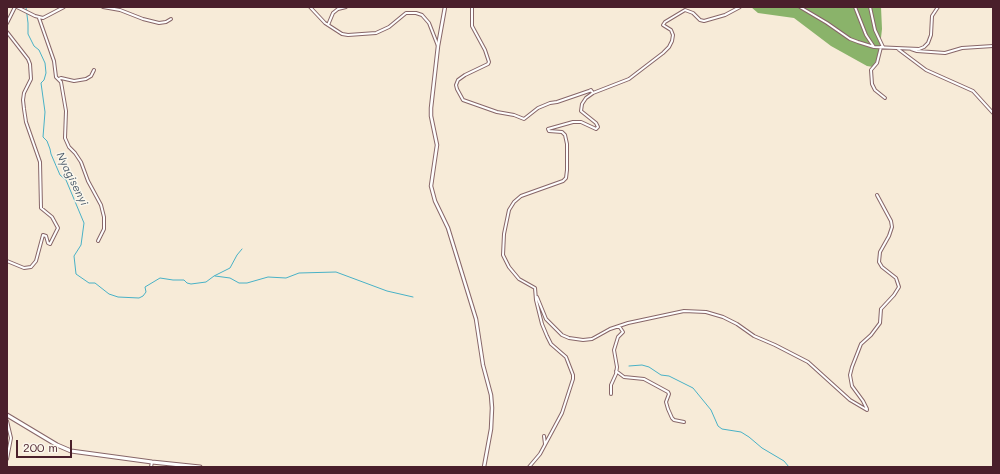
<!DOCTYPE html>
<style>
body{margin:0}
#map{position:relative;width:1000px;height:474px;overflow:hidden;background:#f7ebd8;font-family:Mali,sans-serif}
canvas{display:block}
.frame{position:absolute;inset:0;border:8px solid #4a1f2b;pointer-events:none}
.scale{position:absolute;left:16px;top:440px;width:56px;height:18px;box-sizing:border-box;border:2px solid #4a1f2b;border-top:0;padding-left:5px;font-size:12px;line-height:14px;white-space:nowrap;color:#4a1f2b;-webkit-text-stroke:3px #fbf7ec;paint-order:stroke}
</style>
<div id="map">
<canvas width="1000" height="474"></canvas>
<div class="frame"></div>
<div class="scale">200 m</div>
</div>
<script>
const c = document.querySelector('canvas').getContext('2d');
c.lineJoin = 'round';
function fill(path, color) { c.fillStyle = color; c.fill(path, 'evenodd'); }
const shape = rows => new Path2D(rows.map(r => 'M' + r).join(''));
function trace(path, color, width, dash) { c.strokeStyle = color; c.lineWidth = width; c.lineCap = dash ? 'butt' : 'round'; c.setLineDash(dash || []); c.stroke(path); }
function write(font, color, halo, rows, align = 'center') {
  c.font = font + ' Mali,sans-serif'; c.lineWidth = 3; c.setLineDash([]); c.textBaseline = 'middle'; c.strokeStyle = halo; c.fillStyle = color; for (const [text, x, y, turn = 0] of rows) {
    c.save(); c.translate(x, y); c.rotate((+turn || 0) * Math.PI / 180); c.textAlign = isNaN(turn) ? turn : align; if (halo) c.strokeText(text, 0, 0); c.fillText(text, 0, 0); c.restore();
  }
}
fill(shape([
 [751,7,881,7,882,29,879,55,873,67,867,66,831,46,794,18,758,13]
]), '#8ab36a');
trace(shape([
 [26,7,28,23,28,34,34,46,39,50,45,63,46,73,44,80,41,83,45,112,43,137,47,141,50,149,51,154,60,175,66,180,84,223,81,245,74,256,76,274,89,283,95,283,109,294,118,297,139,298,143,296,146,292,145,287,160,278,173,280,184,280,187,283,191,284,206,282,214,276,230,268,237,255,242,249],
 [215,276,230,278,239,283,247,283,268,277,286,278,299,273,336,272,387,291,413,297],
 [629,366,642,365,649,367,661,375,669,376,693,388,711,410,718,426,722,429,741,432,749,437,762,448,784,461,789,467]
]), '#48b1c6', 1);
const minor = shape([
 [17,7,35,16,43,18,64,7],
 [103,7,120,10,143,19,159,23,166,22,171,19],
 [310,7,325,23,342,34,348,35,376,33,389,27,406,13,416,13,422,15,429,23,438,46],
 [472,7,472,26,485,50,489,62,488,64,465,75,458,80,456,85,457,89,463,100,497,112,514,115,524,119,538,108,550,103,557,102,589,91,591,90,593,93],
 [800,7,827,23,850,39,858,42,874,47,919,49,924,47,928,43,931,35,932,16,938,7],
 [855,7,866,35,874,47],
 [870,7,875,30,883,47],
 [39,18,54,61,56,77,61,82,66,111,65,138,69,147,75,153,81,162,88,181,101,205,104,217,104,229,98,241],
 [7,23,15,7],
 [328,25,333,13,338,9,346,7],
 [7,32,28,59,30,64,31,79,24,93,23,100,24,109,26,122,40,162,41,208,52,217,58,228,50,244,48,243,46,236,43,235,36,261,31,267,24,268,7,261],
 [881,47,877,63,871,70,872,84,875,90,885,98],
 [898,49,926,70,973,91,993,113],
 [911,49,917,51,945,53,962,48,993,46],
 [59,79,61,78,74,81,86,79,91,76,94,70],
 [537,297,546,319,562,335,569,338,583,340,592,339,610,329,628,323,684,311,706,312,723,317,737,324,754,336,775,345,808,362,850,400,867,410],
 [616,371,624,377,644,379,668,392,669,394,666,402,668,409,672,418,674,420,684,422],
 [611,394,611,385,616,374,617,367,614,350,618,337,623,332,619,326],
 [867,409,863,401,852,386,850,375,852,367,861,344,871,335,880,323,881,309,894,295,899,287,896,278,882,267,879,262,880,252,889,236,892,227,891,221,877,195],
 [7,421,11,438,7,459],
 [544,436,545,444],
 [151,467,152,462],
 [529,467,540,454,562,413,573,379,573,375,566,357,551,344,547,336,542,324,536,300,535,288,519,279,509,267,503,255,504,234,509,210,514,202,521,196,563,181,566,178,567,170,567,144,565,135,562,132,549,131,548,129,573,122,581,122,596,129,598,127,596,123,581,111,582,104,586,98,593,93,629,79,663,53,669,47,672,41,673,35,671,30,663,25,665,22,685,10,693,13,700,20,704,21,725,15,740,7]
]);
const tertiary = shape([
 [445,7,438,46,431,108,431,116,437,145,431,186,435,201,448,228,476,319,483,365,491,395,492,408,491,429,484,467]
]);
const secondary = shape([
 [7,415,57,445,71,451,152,462,200,467]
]);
trace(minor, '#876668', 4);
trace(tertiary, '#876668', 4.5);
trace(secondary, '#876668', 5);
trace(minor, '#fff', 2);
trace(tertiary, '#fff', 2.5);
trace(secondary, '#fff', 3);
write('italic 11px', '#495969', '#fbf7ec', [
 ["Nyagisenyi",72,179,64]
]);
</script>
